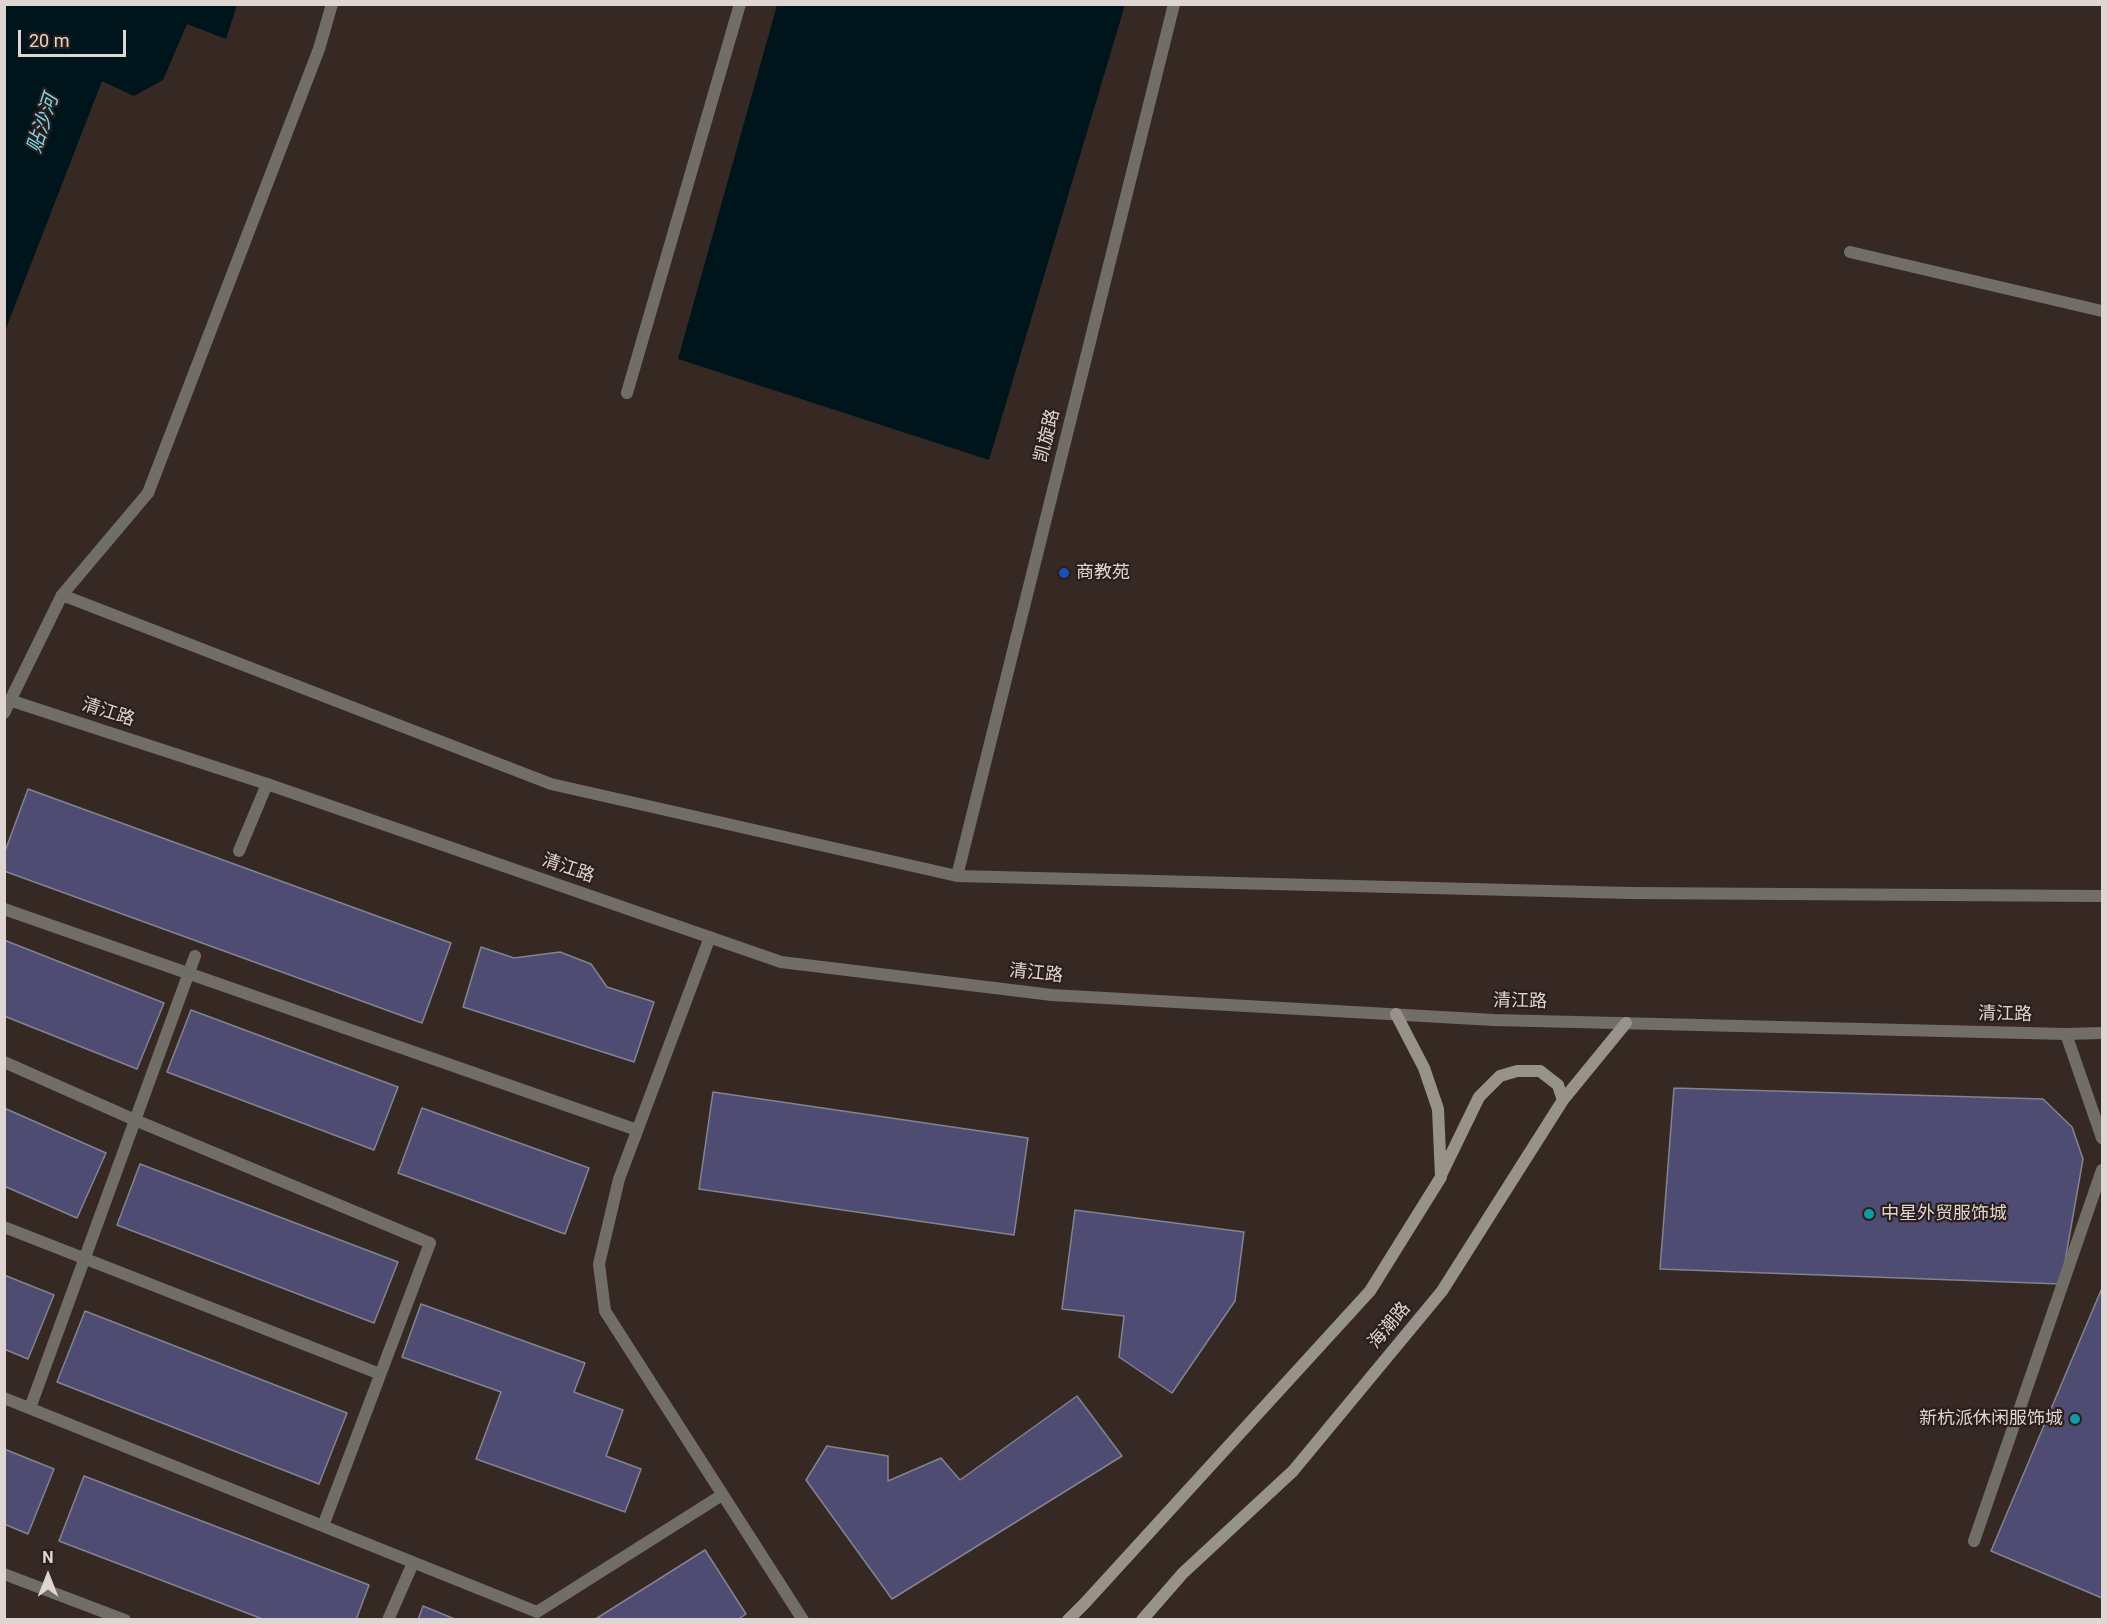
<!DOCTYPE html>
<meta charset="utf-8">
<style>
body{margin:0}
#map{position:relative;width:2107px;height:1624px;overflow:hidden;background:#362924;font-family:Roboto,sans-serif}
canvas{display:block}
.frame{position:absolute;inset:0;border:6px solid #dfd6d3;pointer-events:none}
.north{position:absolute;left:18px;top:1546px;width:60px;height:60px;-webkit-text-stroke:4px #2c1f1b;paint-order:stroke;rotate:0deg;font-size:16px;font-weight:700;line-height:24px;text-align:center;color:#dfd6d3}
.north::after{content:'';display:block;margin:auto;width:21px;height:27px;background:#dfd6d3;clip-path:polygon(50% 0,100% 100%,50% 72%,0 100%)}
.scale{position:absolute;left:18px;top:30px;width:108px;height:27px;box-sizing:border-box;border:3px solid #dfd6d3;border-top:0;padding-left:8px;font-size:18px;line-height:21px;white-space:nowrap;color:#dfd6d3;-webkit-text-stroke:4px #2c1f1b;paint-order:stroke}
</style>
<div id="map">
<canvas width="2107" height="1624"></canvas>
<div class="frame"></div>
<div class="north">N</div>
<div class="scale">20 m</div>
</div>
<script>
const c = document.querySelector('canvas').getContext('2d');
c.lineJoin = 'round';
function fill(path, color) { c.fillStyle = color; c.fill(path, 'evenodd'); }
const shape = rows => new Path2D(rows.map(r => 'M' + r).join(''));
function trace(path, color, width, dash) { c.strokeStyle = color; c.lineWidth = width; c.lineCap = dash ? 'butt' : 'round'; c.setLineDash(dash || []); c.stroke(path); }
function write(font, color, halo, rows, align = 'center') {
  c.font = font + ' Roboto,"Noto Sans SC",sans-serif'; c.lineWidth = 4.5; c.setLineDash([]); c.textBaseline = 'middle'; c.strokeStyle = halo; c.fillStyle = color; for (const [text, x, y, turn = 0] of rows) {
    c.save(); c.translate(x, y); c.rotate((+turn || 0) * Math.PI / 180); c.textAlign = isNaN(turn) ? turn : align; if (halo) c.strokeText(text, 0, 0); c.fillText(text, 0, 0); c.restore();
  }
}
fill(shape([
 [5,4,237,5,226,39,187,24,163,80,134,96,102,81,5,331],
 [777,5,1125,5,989,460,678,359]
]), '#00141c');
const building = shape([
 [28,789,451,943,422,1023,4,871,4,854,28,789],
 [4,940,164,1003,137,1069,4,1016,4,940],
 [481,947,514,958,560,952,591,964,607,987,654,1002,634,1062,463,1007,481,947],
 [191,1010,398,1087,374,1150,167,1072,191,1010],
 [1674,1088,2043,1099,2072,1127,2083,1159,2061,1284,1660,1269,1674,1088],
 [713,1092,1028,1138,1014,1235,699,1189,713,1092],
 [4,1108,106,1153,77,1218,4,1186,4,1108],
 [422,1108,589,1168,565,1234,398,1173,422,1108],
 [140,1164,398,1262,374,1323,117,1225,140,1164],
 [1075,1210,1244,1232,1235,1301,1172,1393,1119,1357,1124,1316,1062,1309,1075,1210],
 [4,1275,54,1295,28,1359,4,1349,4,1275],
 [2102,1288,2102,1598,1991,1551,2102,1288],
 [421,1304,585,1363,574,1392,623,1410,606,1456,641,1469,625,1512,476,1459,501,1392,402,1357,421,1304],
 [85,1311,347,1413,319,1484,57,1382,85,1311],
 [1077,1396,1122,1456,892,1599,806,1480,827,1446,888,1456,888,1481,941,1458,960,1480,1077,1396],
 [4,1449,54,1469,28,1534,4,1524,4,1449],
 [84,1476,369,1585,356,1620,265,1620,59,1541,84,1476],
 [705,1550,746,1614,737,1620,594,1620,705,1550],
 [423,1606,457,1620,418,1620,423,1606]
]);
fill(building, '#4e4c73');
trace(building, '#838391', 1.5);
trace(shape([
 [1850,252,2102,311],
 [627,393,740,4],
 [62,595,148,493,319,49,332,4],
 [239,851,267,784],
 [4,909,637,1130],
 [710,937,619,1179,599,1264,605,1311,803,1620],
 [2066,1034,2102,1138],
 [4,1062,135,1120,430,1243,323,1526],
 [4,1227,380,1374],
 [4,1398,537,1612,722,1495],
 [30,1408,195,956],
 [1974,1541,2102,1170],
 [388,1620,413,1563]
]), '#716e68', 12);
trace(shape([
 [9,700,267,784,781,962,1052,995,1494,1020,2066,1034,2102,1033],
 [4,713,62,595,551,784,957,876,1629,893,2102,896],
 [957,876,1174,4],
 [4,1574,125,1620]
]), '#716e68', 12);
trace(shape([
 [1442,1173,1479,1097,1500,1076,1517,1071,1540,1071,1558,1085,1563,1100],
 [1068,1620,1085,1603,1370,1291,1441,1177,1438,1109,1424,1068,1396,1014],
 [1142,1620,1183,1573,1293,1471,1442,1291,1563,1100,1626,1023]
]), '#98938a', 12);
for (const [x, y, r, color] of [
 [1064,573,6,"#1a4fb4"],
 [1869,1214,6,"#0f9aa8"],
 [2075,1419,6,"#0f9aa8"]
]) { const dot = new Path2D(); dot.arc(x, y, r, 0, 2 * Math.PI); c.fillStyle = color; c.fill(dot); trace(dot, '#2c1f1b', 2); }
write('18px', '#dfd6d3', '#2c1f1b', [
 ["凯旋路",1048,436,-76],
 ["清江路",108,713,18],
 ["清江路",568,869,19],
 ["清江路",1036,974,6],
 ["清江路",1520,1002,1],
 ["清江路",2005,1015,1],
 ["海潮路",1390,1326,-50]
]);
write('18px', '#dfd6d3', '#2c1f1b', [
 ["商教苑",1076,573],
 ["中星外贸服饰城",1881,1214],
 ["新杭派休闲服饰城",2063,1419,"right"]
], 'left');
write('italic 20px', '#7cd6f1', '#2c1f1b', [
 ["贴沙河",44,124,-72]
]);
</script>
